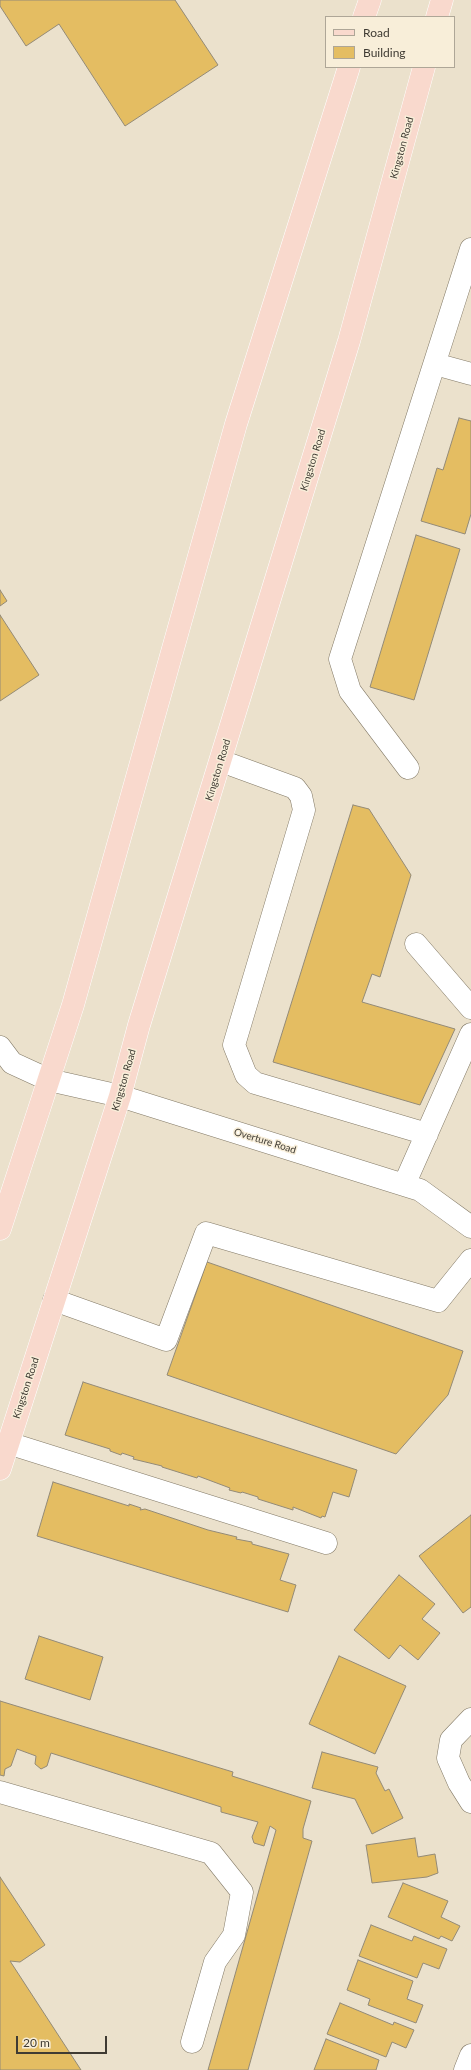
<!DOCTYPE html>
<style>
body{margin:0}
#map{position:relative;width:471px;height:2070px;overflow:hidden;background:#ebe1cc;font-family:Lato,sans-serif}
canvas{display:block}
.legend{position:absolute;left:325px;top:16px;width:130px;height:52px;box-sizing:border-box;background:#f8eed9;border:1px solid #aea697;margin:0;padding:5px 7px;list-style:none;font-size:12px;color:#3f3b33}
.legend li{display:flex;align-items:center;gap:8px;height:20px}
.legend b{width:20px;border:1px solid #aea697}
.scale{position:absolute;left:16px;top:2036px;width:91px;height:18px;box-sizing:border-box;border:2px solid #3f3b33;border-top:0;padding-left:5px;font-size:12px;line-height:14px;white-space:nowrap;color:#3f3b33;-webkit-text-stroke:3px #f8eed9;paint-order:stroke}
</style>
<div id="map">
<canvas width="471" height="2070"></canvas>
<ul class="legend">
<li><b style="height:5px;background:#f9d9cd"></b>Road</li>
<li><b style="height:11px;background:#e4bd62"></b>Building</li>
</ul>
<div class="scale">20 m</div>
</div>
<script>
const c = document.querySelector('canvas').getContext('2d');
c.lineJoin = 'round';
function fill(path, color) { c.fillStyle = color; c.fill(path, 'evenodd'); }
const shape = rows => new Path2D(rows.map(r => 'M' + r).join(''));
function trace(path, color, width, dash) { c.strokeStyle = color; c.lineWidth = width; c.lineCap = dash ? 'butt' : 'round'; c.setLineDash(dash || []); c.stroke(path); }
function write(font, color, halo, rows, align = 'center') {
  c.font = font + ' Lato,sans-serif'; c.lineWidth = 3; c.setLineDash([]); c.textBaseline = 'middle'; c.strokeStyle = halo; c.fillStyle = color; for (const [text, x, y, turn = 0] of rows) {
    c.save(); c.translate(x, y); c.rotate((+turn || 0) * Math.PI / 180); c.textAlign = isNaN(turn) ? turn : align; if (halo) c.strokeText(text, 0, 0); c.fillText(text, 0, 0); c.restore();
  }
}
const building = shape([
 [0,0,175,0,218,65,125,126,59,24,26,46,0,6,0,0],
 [459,418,471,421,471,514,465,534,421,521,437,468,443,470,459,418],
 [416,535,460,549,414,700,370,687,416,535],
 [0,590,7,601,0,606,0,590],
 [0,615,39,675,0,701,0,615],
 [353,805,369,809,411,875,380,977,372,974,362,1002,455,1029,420,1105,273,1062,353,805],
 [207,1262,463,1351,448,1395,396,1454,167,1375,207,1262],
 [83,1382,357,1470,349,1497,333,1492,325,1517,322,1516,321,1518,293,1507,293,1510,258,1499,258,1497,242,1492,241,1493,229,1490,230,1488,198,1476,197,1478,162,1467,162,1466,133,1459,134,1457,122,1453,121,1455,110,1451,110,1449,65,1435,83,1382],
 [53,1482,129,1506,129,1504,141,1508,140,1510,145,1509,208,1530,237,1537,236,1539,252,1542,252,1544,289,1554,280,1580,296,1585,288,1612,37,1536,53,1482],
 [471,1515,471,1607,463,1613,419,1556,471,1515],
 [399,1575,435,1604,422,1619,440,1633,418,1660,400,1645,389,1659,354,1630,399,1575],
 [39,1636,103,1657,90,1700,25,1679,39,1636],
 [339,1656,406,1686,375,1754,309,1724,339,1656],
 [0,1701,233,1772,232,1776,311,1801,303,1829,303,1838,312,1841,248,2070,208,2070,276,1830,270,1826,264,1846,254,1843,252,1837,258,1822,221,1812,221,1807,51,1753,47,1766,41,1769,35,1764,36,1756,17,1749,11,1766,5,1769,4,1776,0,1775,0,1701],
 [322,1752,378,1767,376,1773,385,1791,389,1789,403,1818,372,1834,355,1799,312,1788,322,1752],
 [415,1838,418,1857,435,1854,438,1873,427,1877,372,1883,366,1845,415,1838],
 [0,1877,45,1945,20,1962,10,1961,81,2070,0,2070,0,1877],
 [403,1883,448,1901,441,1917,460,1926,452,1941,441,1936,439,1939,388,1917,403,1883],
 [371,1925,412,1941,414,1936,447,1949,439,1969,423,1963,417,1978,359,1956,371,1925],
 [358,1960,413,1981,407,1999,423,2005,416,2023,368,2005,370,1999,347,1990,358,1960],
 [340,2003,393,2025,394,2022,414,2030,406,2048,392,2042,386,2057,327,2034,340,2003],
 [326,2039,379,2060,376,2070,314,2070,326,2039]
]);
fill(building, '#e4bd62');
trace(building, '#938a77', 1);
const minor = shape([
 [435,364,471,374],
 [221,761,295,788,301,796,304,810,234,1045,246,1075,255,1083,427,1134],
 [408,768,350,691,340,659,471,249],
 [416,944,471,1008],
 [0,1047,12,1063,49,1080,120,1096,420,1190,471,1227],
 [404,1185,471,1034],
 [54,1300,166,1340,206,1233,438,1301,471,1260],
 [8,1443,326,1543],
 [471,1719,451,1740,448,1758,459,1783,471,1802],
 [0,1792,211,1853,242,1892,234,1935,215,1962,192,2042],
 [465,2070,471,2055]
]);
const major = shape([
 [364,17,370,0],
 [437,17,442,0],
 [0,1229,73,1005,236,424,349,67],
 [0,1469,120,1096,139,1025,349,341,424,67]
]);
trace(minor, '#837a67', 23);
trace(major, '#fff', 23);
trace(minor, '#fff', 22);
trace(major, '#f9d9cd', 22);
write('10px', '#3f3b33', '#f8eed9', [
 ["Kingston Road",402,148,-75],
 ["Kingston Road",313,460,-73],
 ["Kingston Road",218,770,-73],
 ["Kingston Road",124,1080,-74],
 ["Overture Road",265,1141,17],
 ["Kingston Road",26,1388,-72]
]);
</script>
